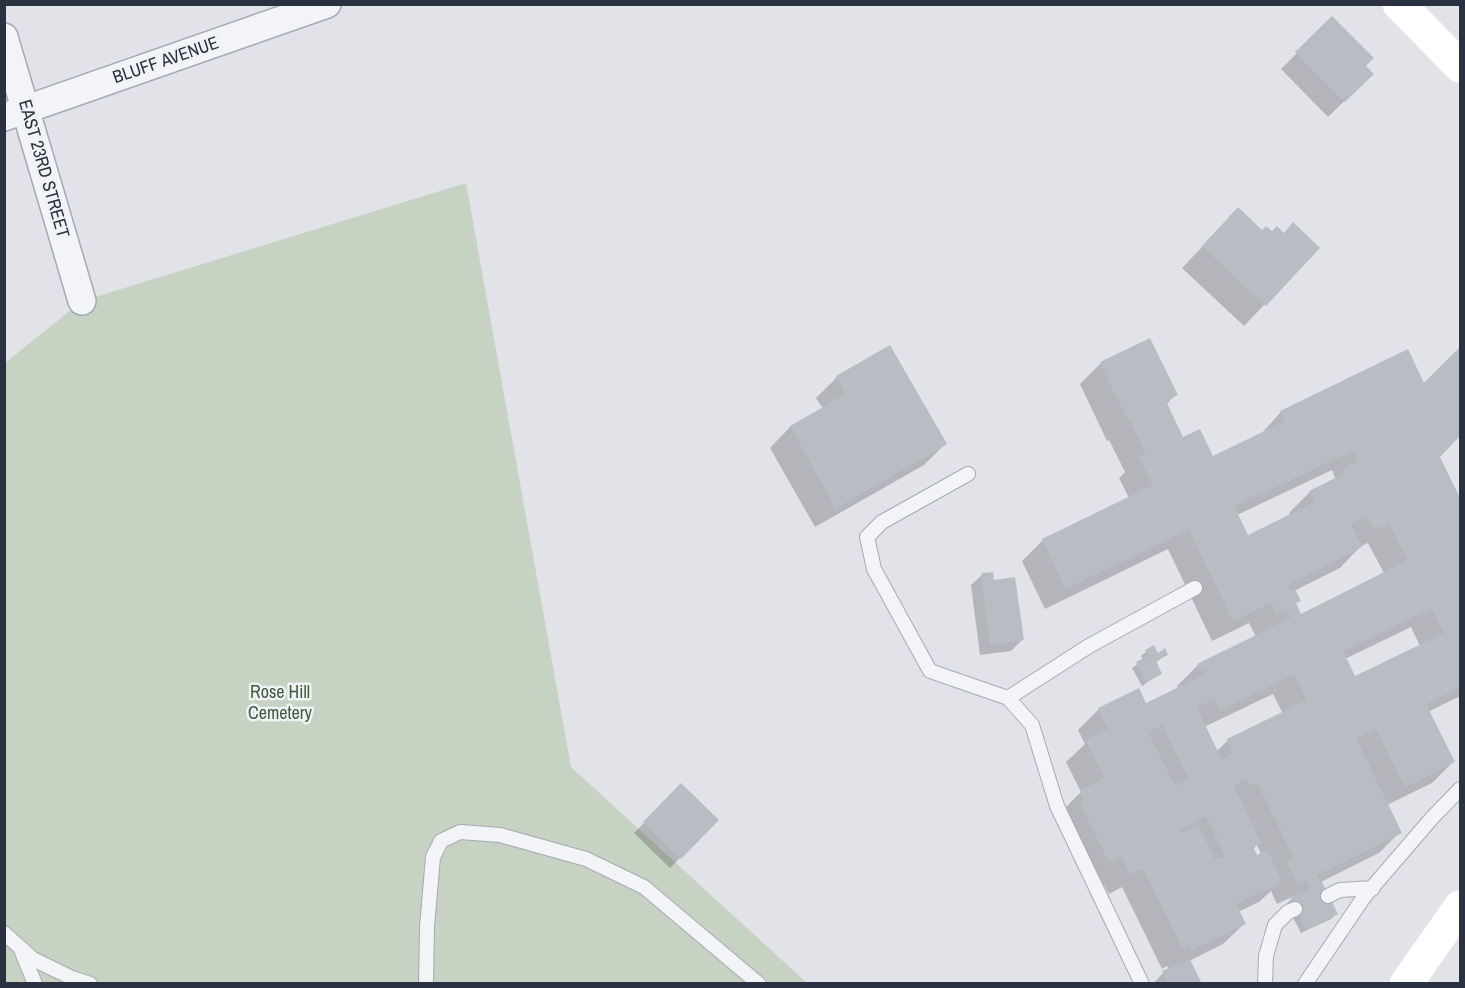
<!DOCTYPE html>
<style>
body{margin:0}
#map{position:relative;width:1465px;height:988px;overflow:hidden;background:#e1e3e9;font-family:"Archivo Narrow",sans-serif}
canvas{display:block}
.frame{position:absolute;inset:0;border:6px solid #2a3140;pointer-events:none}
</style>
<div id="map">
<canvas width="1465" height="988"></canvas>
<div class="frame"></div>
</div>
<script>
const c = document.querySelector('canvas').getContext('2d');
c.lineJoin = 'round';
function fill(path, color) { c.fillStyle = color; c.fill(path, 'evenodd'); }
const shape = rows => new Path2D(rows.map(r => 'M' + r).join(''));
function trace(path, color, width, dash) { c.strokeStyle = color; c.lineWidth = width; c.lineCap = dash ? 'butt' : 'round'; c.setLineDash(dash || []); c.stroke(path); }
function write(font, color, halo, rows, align = 'center') {
  c.font = font + ' "Archivo Narrow",sans-serif'; c.lineWidth = 5; c.setLineDash([]); c.textBaseline = 'middle'; c.strokeStyle = halo; c.fillStyle = color; for (const [text, x, y, turn = 0] of rows) {
    c.save(); c.translate(x, y); c.rotate((+turn || 0) * Math.PI / 180); c.textAlign = isNaN(turn) ? turn : align; if (halo) c.strokeText(text, 0, 0); c.fillText(text, 0, 0); c.restore();
  }
}
fill(shape([
 [466,183,571,767,807,983,5,984,5,363,82,301]
]), '#c6d2c2');
fill(shape([
 [1332,18,1364,66,1372,74,1328,117,1281,69],
 [1238,209,1262,231,1283,234,1318,248,1244,326,1182,268],
 [1150,340,1176,394,1166,405,1183,439,1212,458,1261,434,1281,412,1424,386,1460,349,1460,434,1438,456,1460,501,1460,696,1428,712,1453,762,1432,783,1387,805,1400,832,1379,853,1321,882,1336,914,1331,919,1301,933,1286,904,1296,895,1277,904,1271,891,1259,902,1238,912,1244,924,1223,944,1189,961,1200,984,1153,984,1163,973,1169,970,1167,966,1162,969,1122,887,1109,894,1099,876,1088,882,1060,813,1081,792,1066,762,1085,744,1078,730,1099,709,1146,705,1178,689,1177,686,1198,665,1256,637,1249,623,1212,641,1168,549,1045,609,1022,561,1043,540,1129,498,1119,478,1125,472,1109,440,1107,441,1080,384,1100,364],
 [1332,470,1335,478,1310,492,1289,513,1291,516,1248,537,1237,515],
 [1368,543,1384,573,1300,616,1295,604,1299,600,1294,591,1340,568,1361,546],
 [1411,627,1420,646,1354,678,1345,659],
 [1273,694,1283,714,1228,740,1216,752,1204,727],
 [1257,845,1261,854,1256,857,1253,849],
 [837,377,945,444,924,465,815,527,770,448,790,427,823,409,816,398],
 [982,575,993,582,1022,640,1011,651,980,655,971,585],
 [1153,647,1157,655,1167,654,1155,663,1161,673,1142,686,1132,668,1143,660,1141,656,1146,652],
 [681,785,717,820,670,868,634,833]
]), '#0003');
fill(shape([
 [1332,16,1374,58,1366,66,1374,74,1345,102,1295,52],
 [1238,207,1262,230,1266,226,1272,231,1277,226,1284,233,1293,222,1320,248,1266,306,1202,246],
 [1150,338,1178,395,1166,401,1183,437,1200,429,1213,456,1285,421,1280,411,1408,349,1424,383,1460,347,1460,436,1440,457,1460,498,1460,687,1426,704,1455,762,1405,787,1376,728,1356,738,1402,833,1316,875,1321,883,1322,882,1338,914,1306,930,1290,898,1310,889,1306,880,1298,884,1287,862,1294,858,1257,783,1251,786,1246,778,1233,785,1261,843,1253,847,1257,855,1267,850,1282,882,1236,904,1246,924,1191,951,1189,946,1183,949,1143,868,1130,874,1121,856,1109,862,1080,802,1084,800,1080,791,1105,778,1086,740,1108,729,1098,708,1139,688,1146,703,1206,674,1204,669,1200,671,1197,664,1291,618,1286,609,1276,614,1271,603,1233,621,1189,529,1066,589,1042,539,1153,485,1139,456,1146,453,1130,420,1128,421,1100,362],
 [1353,451,1358,461,1342,469,1344,474,1309,491,1315,502,1248,535,1234,506],
 [1367,516,1374,530,1389,523,1408,560,1301,614,1296,603,1301,601,1295,589,1291,592,1287,585,1362,547,1350,524],
 [1432,608,1444,633,1355,676,1343,651],
 [1294,674,1307,700,1227,739,1233,754,1222,760,1197,708,1214,699,1220,710],
 [1162,724,1189,779,1175,786,1148,732],
 [1206,816,1225,856,1215,860,1198,825,1182,833,1180,829],
 [890,345,947,444,836,508,790,426,846,394,836,376],
 [993,572,994,580,1015,577,1024,640,990,645,981,573],
 [1154,645,1158,653,1165,648,1168,655,1156,661,1162,674,1147,682,1136,662,1148,656,1145,650],
 [681,783,719,820,681,859,643,822],
 [1190,959,1202,984,1168,984,1162,971]
]), '#b8bdc5');
const lane = shape([
 [968,474,882,522,867,537,874,569,930,671,1008,698,1032,725,1057,806,1142,984],
 [1008,698,1089,646,1195,588],
 [1328,896,1340,890,1373,888],
 [4,933,33,959,72,978,90,984],
 [22,952,35,984],
 [426,984,427,927,433,857,441,841,460,832,500,835,586,859,644,887,759,984],
 [1265,984,1266,956,1275,925,1288,912,1295,909],
 [1305,984,1364,897,1432,818,1460,789]
]);
const street = shape([
 [4,37,82,301],
 [4,117,327,4]
]);
trace(lane, '#a6aab3', 16);
trace(street, '#a6aab3', 30);
trace(lane, '#f3f4f7', 14);
trace(street, '#f3f4f7', 27);
trace(shape([
 [1399,4,1460,66],
 [1406,984,1460,907]
]), '#fff', 33);
write('18px', '#2a3140', '#f0f2f6', [
 ["BLUFF AVENUE",166,61,-19],
 ["EAST 23RD STREET",43,169,74]
]);
write('18px', '#3d5b38', '#f0f2f6', [
 ["Rose Hill",280,693],
 ["Cemetery",280,714]
]);
</script>
